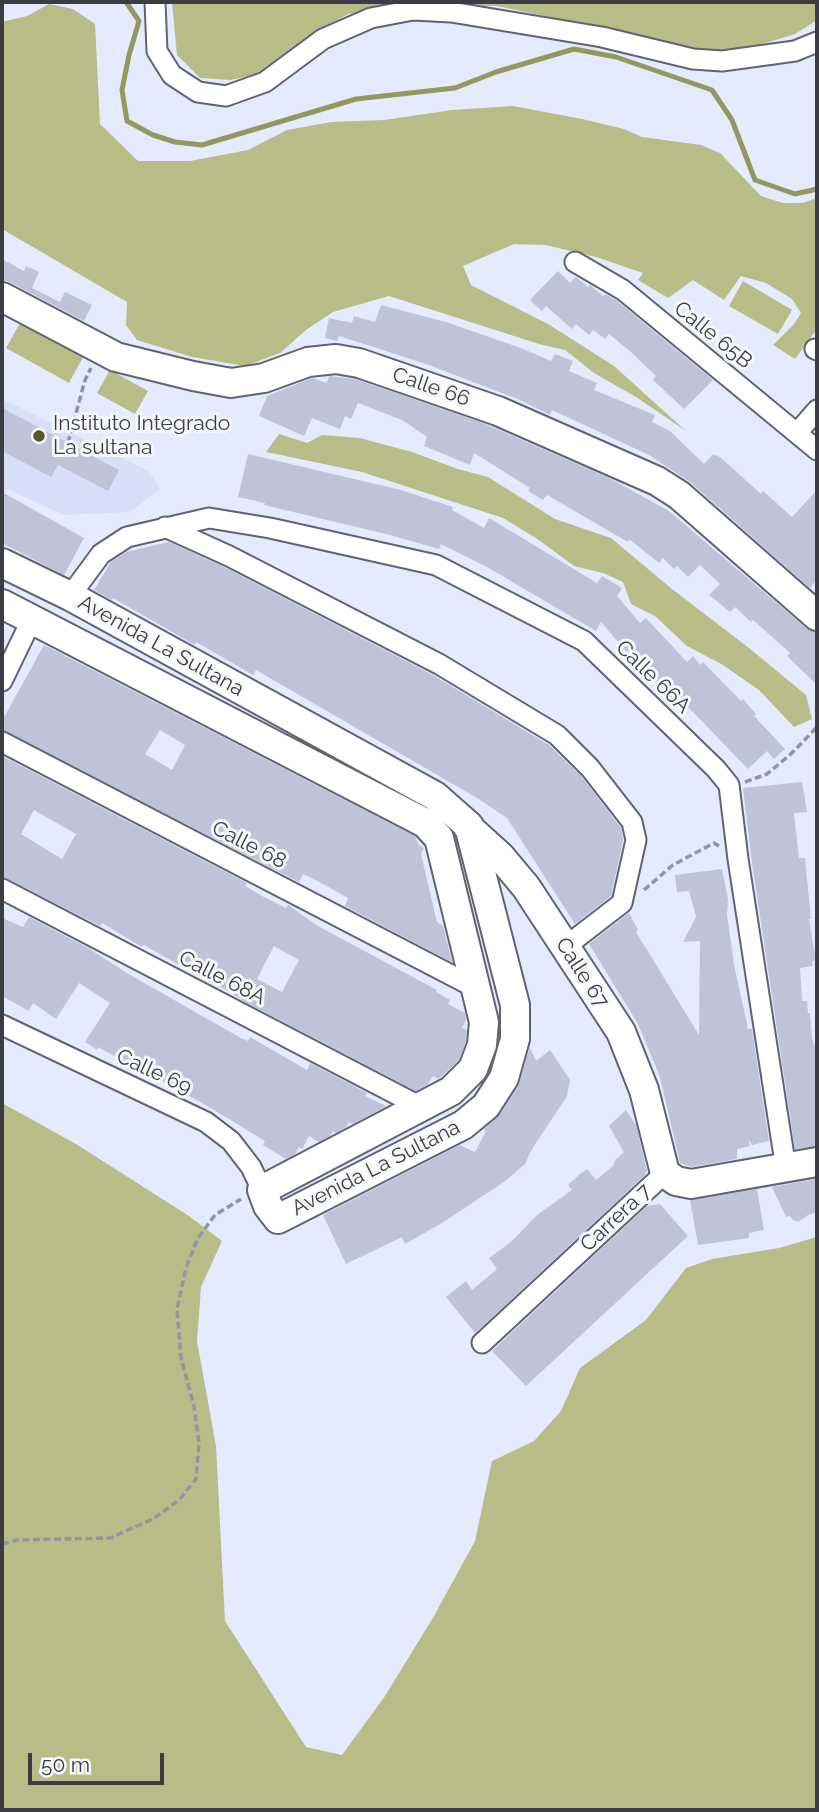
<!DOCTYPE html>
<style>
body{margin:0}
#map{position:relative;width:819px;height:1812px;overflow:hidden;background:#e6eafe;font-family:Raleway,sans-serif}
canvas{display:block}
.frame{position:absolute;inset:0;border:4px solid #3b3c44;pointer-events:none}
.scale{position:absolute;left:28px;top:1753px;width:136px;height:32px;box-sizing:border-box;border:4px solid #3b3c44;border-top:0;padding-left:9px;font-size:21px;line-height:24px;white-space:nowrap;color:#3b3c44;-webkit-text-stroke:5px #f7f8fc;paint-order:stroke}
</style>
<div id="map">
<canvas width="819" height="1812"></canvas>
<div class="frame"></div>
<div class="scale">50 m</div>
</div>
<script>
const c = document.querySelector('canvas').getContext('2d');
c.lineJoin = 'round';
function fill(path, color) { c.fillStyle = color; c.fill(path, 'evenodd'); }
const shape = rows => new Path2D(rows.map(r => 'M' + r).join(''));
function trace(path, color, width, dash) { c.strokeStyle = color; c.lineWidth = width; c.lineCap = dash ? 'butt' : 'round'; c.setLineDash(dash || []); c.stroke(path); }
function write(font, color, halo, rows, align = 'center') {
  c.font = font + ' Raleway,sans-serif'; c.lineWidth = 6; c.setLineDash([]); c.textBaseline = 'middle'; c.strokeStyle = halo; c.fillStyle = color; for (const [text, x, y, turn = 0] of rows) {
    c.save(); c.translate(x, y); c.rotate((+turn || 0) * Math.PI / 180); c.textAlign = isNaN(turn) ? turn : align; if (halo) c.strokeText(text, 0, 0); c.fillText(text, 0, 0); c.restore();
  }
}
fill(shape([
 [2,399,150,472,160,489,130,512,64,515,7,489,2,489]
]), '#d8ddf8');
fill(shape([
 [172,2,817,2,817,20,795,34,759,45,710,51,497,6,422,5,348,14,308,37,257,74,231,80,200,78,177,55],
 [49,4,73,9,95,24,100,124,138,161,190,161,248,150,287,130,331,122,384,120,452,110,513,106,582,119,624,129,642,137,701,145,720,153,761,196,783,203,802,203,817,198,817,329,795,359,773,345,794,324,801,313,792,299,766,283,741,276,724,300,693,280,668,298,638,280,643,273,596,257,546,245,514,244,463,266,471,285,548,324,614,366,686,431,636,397,594,373,565,350,539,344,389,296,333,312,306,330,280,353,245,366,192,357,137,340,126,325,127,302,2,229,2,22,27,16],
 [743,281,792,310,778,334,729,306],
 [20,323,83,357,69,383,6,348],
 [110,370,148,391,135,414,97,393],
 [279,434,307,443,322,435,360,438,412,452,458,469,488,477,555,519,611,538,672,589,749,648,806,695,812,719,794,727,759,690,723,665,687,646,655,616,631,604,623,582,603,573,574,566,536,538,503,518,362,472,266,452],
 [2,1103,76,1144,189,1216,222,1241,201,1287,197,1341,216,1446,225,1621,306,1747,342,1755,385,1696,434,1616,475,1541,492,1461,534,1441,561,1411,580,1368,646,1320,686,1268,712,1259,779,1248,817,1237,817,1810,2,1810]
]), '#b8bd88');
trace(shape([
 [126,2,139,21,129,55,122,90,127,121,153,135,175,142,202,145,356,99,455,88,496,72,574,49,616,57,712,90,732,120,755,180,795,194,817,189]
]), '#93985f', 5);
fill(shape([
 [2,259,24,271,26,266,39,272,32,288,60,302,65,292,92,305,84,321,10,282,2,280],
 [558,271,570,283,576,277,588,287,590,285,603,296,605,294,616,300,713,380,684,409,653,380,656,376,632,353,609,334,605,339,593,330,589,335,576,324,572,329,546,306,542,311,530,300],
 [381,305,446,322,521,348,551,361,555,354,573,361,569,371,597,383,594,390,655,415,652,422,670,431,704,464,713,454,720,457,761,494,763,491,792,517,817,490,817,580,810,588,690,482,649,455,552,410,550,415,520,400,429,365,339,336,337,341,325,338,329,318,352,323,354,316,375,322],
 [329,376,355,379,483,423,609,478,669,511,806,628,817,632,817,685,787,656,790,653,753,620,751,622,735,607,730,612,709,595,720,584,700,565,688,577,677,566,674,569,663,558,659,563,629,539,628,542,547,495,543,500,528,491,530,488,474,453,470,465,424,446,427,437,402,420,358,403,351,419,345,416,340,429,312,418,304,436,259,416,267,396,312,378,327,383],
 [2,408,119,470,108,491,58,465,51,477,2,451],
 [248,454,401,490,453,507,452,510,484,528,489,518,597,583,602,576,622,588,617,596,640,623,646,618,687,662,693,656,700,665,703,662,741,701,743,699,756,714,754,716,785,749,774,759,767,751,748,769,689,708,684,713,641,667,639,669,628,657,630,656,601,622,596,631,487,567,441,544,439,549,390,535,264,505,265,503,238,497],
 [2,492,84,538,64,575,2,543],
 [169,542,224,567,433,675,549,745,581,776,621,828,623,840,611,896,575,924,507,818,477,798,256,670,253,675,196,642,195,645,113,598,112,600,94,590,111,562,126,552],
 [44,645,415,836,419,845,424,848,421,854,437,922,443,926,452,962,345,906,348,898,323,884,303,874,299,882,2,730,2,721],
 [160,730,185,745,172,770,145,754],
 [2,756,247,883,245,886,262,896,286,908,288,905,318,926,437,990,436,992,450,1000,448,1004,465,1013,466,1020,462,1028,467,1030,466,1041,459,1060,441,1077,438,1079,433,1076,428,1084,416,1091,247,1003,187,966,186,969,144,945,142,947,102,923,100,926,2,876],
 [34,810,76,834,62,859,21,834],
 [274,946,299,960,282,992,257,979],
 [802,782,807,812,794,813,799,858,805,858,811,919,809,919,816,961,812,961,813,966,800,968,802,1001,807,1001,808,1013,810,1013,812,1037,817,1056,817,1146,795,1149,752,863,743,788],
 [722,869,728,899,727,915,734,964,748,1029,752,1029,769,1141,752,1145,748,1139,750,1146,737,1149,737,1159,691,1167,680,1163,660,1077,638,1024,589,944,629,913,638,930,636,932,699,1035,700,941,683,942,696,917,689,891,677,892,675,875],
 [29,917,88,948,127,973,239,1037,248,1041,250,1037,307,1070,310,1063,367,1093,365,1096,386,1106,353,1124,349,1122,346,1127,336,1133,333,1131,330,1136,319,1142,309,1136,302,1149,299,1147,295,1154,286,1159,263,1145,265,1141,209,1107,128,1062,127,1063,98,1047,97,1050,85,1042,110,1003,79,983,56,1019,33,1003,29,1011,2,996,2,918,23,927],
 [530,1047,536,1061,550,1050,570,1080,567,1096,532,1149,525,1164,504,1182,442,1223,405,1244,402,1237,346,1264,323,1215,460,1145,475,1152,486,1131,484,1129,500,1115,518,1087],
 [626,1110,636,1125,647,1171,645,1175,475,1333,446,1297,466,1281,472,1290,497,1269,489,1258,511,1242,537,1215,572,1190,568,1185,580,1174,587,1169,596,1180,613,1166,616,1159,624,1152,609,1126],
 [817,1179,817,1212,808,1215,798,1222,793,1220,790,1216,786,1217,772,1187],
 [757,1189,764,1230,749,1233,749,1238,698,1245,690,1200],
 [660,1204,688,1236,526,1386,492,1351,647,1206]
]), '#c0c3d7');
const street = shape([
 [155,2,157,51,172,75,198,92,226,96,265,82,323,39,371,18,413,10,451,12,602,37,693,59,722,61,795,51,817,42],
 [575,262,623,290,817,450],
 [815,349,817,350],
 [797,433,817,410],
 [165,527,229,556,439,664,557,735,590,768,632,822,636,840,622,903,565,947],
 [70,596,101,554,127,537,209,518,270,528,436,565,584,641,716,769,729,785,738,859,786,1169],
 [2,681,32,619],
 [2,742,476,988],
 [2,889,421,1107],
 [2,1025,206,1122,231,1141,251,1167,262,1190],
 [482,1343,665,1173]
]);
const secondary = shape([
 [2,297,116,357,193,376,231,383,264,378,308,362,336,359,359,363,498,411,657,481,679,495,817,616],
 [2,563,70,596,435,796,469,826,515,1005,515,1039,504,1078,486,1106,463,1125,278,1219,268,1206,262,1190,451,1091,473,1069,482,1045,484,1022,439,838,425,823,2,604],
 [468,827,500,856,526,887,621,1032,644,1090,665,1173,676,1181,691,1184,817,1162]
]);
trace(street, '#616374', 23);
trace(secondary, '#616374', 32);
trace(shape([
 [68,443,85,380,91,368],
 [745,782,767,774,792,753,817,727],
 [644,890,673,865,714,843,719,846],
 [2,1544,17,1540,110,1538,153,1519,179,1500,196,1479,199,1444,194,1406,181,1358,177,1309,186,1268,198,1238,215,1215,241,1199]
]), '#9194a2', 3.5, [7, 3.5]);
trace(street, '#fff', 19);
trace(secondary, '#fff', 28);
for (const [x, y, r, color] of [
 [39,436,7,"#575a28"]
]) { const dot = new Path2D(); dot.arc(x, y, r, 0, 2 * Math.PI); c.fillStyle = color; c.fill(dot); trace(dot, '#f7f8fc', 2.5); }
write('21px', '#3b3c44', '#f7f8fc', [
 ["Calle 65B",713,335,39],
 ["Calle 66",431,387,19],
 ["Avenida La Sultana",161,646,29],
 ["Calle 66A",653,677,44],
 ["Calle 68",249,845,27],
 ["Calle 67",582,973,57],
 ["Calle 68A",222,978,27],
 ["Calle 69",154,1072,25],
 ["Avenida La Sultana",376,1168,-27],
 ["Carrera 7",616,1218,-43]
]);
write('21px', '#3b3c44', '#f7f8fc', [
 ["Instituto Integrado",53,424],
 ["La sultana",53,448]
], 'left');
</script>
